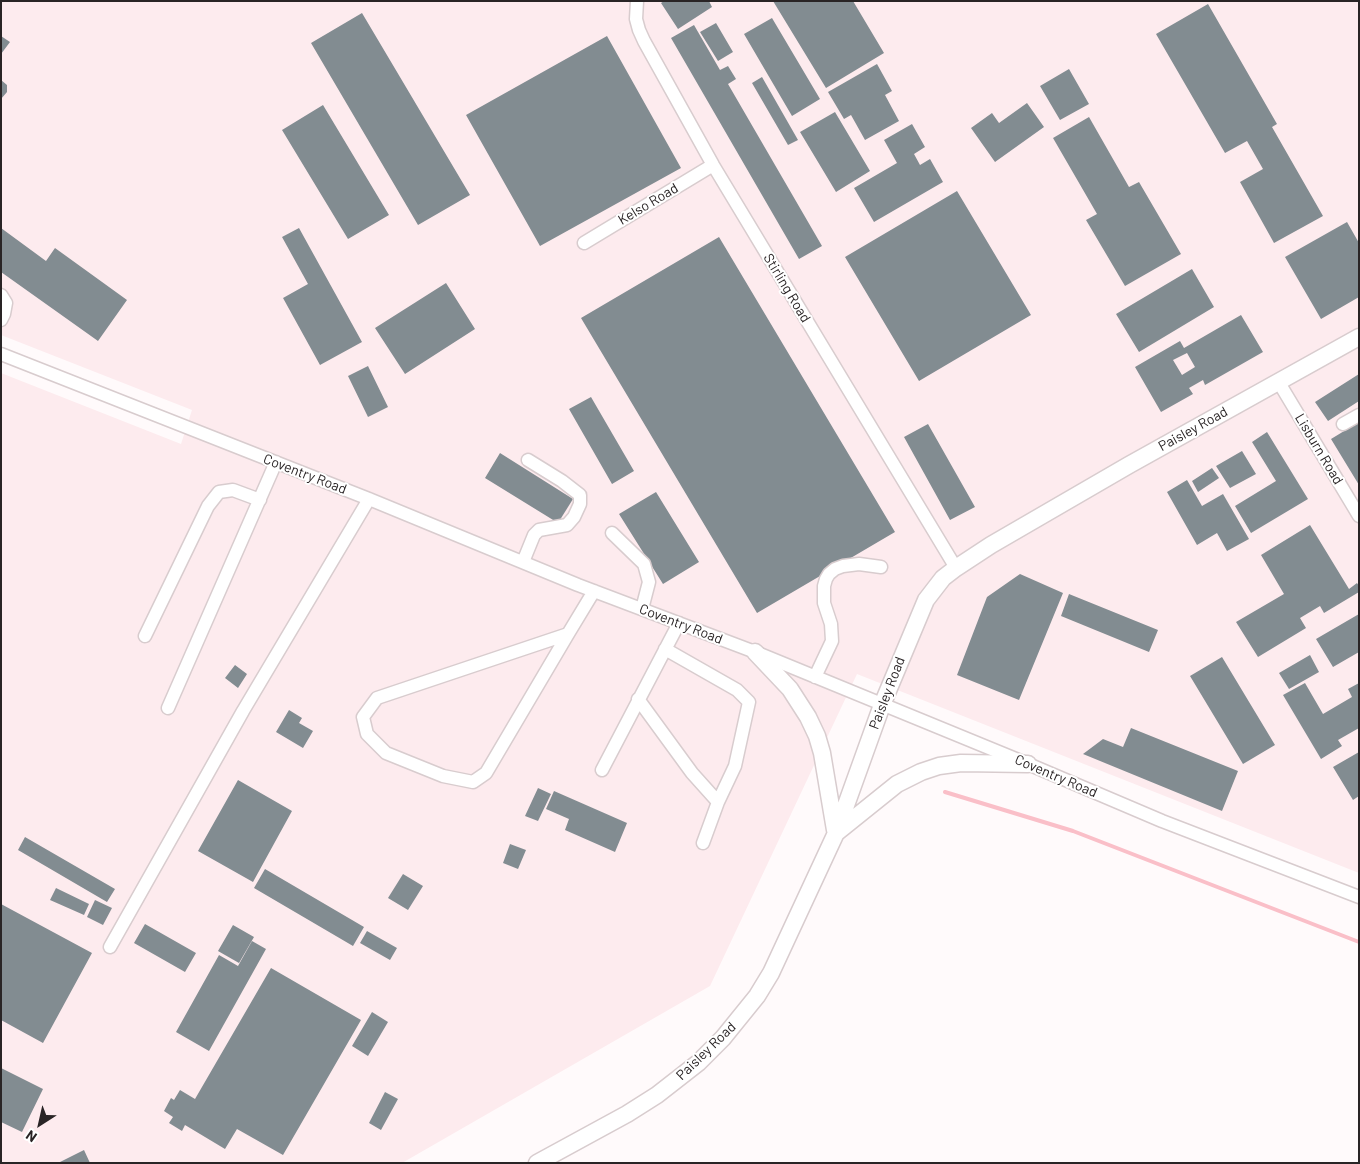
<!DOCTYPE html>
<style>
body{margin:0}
#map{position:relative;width:1360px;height:1164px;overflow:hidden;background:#fffafb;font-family:Barlow,sans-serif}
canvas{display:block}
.frame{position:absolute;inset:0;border:2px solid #292425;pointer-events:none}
.north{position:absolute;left:15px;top:1099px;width:50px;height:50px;-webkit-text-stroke:4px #fff;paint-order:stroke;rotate:215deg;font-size:14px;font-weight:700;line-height:20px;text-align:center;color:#292425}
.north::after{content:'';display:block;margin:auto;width:18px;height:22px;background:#292425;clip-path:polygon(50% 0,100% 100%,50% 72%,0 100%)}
</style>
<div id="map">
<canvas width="1360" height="1164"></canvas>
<div class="frame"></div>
<div class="north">N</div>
</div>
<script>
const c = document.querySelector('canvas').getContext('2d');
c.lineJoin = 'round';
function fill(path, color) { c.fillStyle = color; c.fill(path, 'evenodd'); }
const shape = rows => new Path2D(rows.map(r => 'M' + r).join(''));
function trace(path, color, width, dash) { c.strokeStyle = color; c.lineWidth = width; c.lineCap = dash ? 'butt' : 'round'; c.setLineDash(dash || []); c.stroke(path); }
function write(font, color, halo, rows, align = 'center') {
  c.font = font + ' Barlow,sans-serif'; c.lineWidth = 4; c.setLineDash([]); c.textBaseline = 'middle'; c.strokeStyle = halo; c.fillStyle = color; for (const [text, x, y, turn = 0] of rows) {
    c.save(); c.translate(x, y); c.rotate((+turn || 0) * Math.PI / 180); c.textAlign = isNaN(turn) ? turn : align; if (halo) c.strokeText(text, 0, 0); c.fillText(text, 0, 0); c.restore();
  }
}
fill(shape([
 [1,1,1359,1,1359,873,857,674,710,986,402,1163,1,1163,1,373,181,444,192,410,1,335]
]), '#fdebee');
trace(shape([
 [945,792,1073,831,1359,942]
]), '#fabfc8', 4);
fill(shape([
 [664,1,709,1,712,7,678,29,661,3],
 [773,1,853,1,884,53,826,88],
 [1208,4,1277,124,1272,127,1323,216,1274,243,1240,182,1263,169,1247,141,1225,153,1156,34],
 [362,13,470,195,418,225,311,43],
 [772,18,820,99,792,116,744,34],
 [716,23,733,52,718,61,700,32],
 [694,25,720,70,728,66,736,79,728,84,822,246,799,259,671,38],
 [1,36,10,42,1,54],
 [607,36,681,168,540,246,466,115],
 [877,64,892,91,885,95,899,121,865,140,851,115,844,119,828,92],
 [1069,69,1089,104,1060,120,1040,86],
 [762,77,798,140,788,145,752,83],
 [1,80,7,85,7,92,1,99],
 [1027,103,1044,127,995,162,971,128,992,113,999,123],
 [323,105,389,215,348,239,282,130],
 [835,112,870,171,836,192,800,132],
 [1089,117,1129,187,1139,182,1181,254,1125,286,1086,220,1097,214,1053,138],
 [912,124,925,147,914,154,920,165,930,159,943,182,874,222,854,188,897,163,884,140],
 [957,191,1031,315,919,381,845,257],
 [1347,222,1359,243,1359,297,1321,319,1285,257],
 [1,228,46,261,55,248,127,300,98,341,1,272],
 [299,228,362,342,320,365,283,298,308,284,282,237],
 [719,237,895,532,757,613,581,318],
 [1192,269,1214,307,1139,352,1116,314],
 [446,283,475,329,405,374,375,328],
 [1241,315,1263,352,1205,385,1203,380,1189,388,1193,394,1161,412,1135,367,1180,341,1184,348],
 [1187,353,1195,367,1182,375,1173,360],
 [368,366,388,407,368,417,348,376],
 [1359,374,1359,401,1328,421,1315,402],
 [591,397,634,471,612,484,569,409],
 [1359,422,1359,485,1331,439],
 [928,424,975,507,950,520,904,437],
 [1267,432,1308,499,1251,533,1235,506,1276,481,1252,442],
 [1242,451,1256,474,1230,488,1216,466],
 [500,453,573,499,558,523,485,478],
 [1212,468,1219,478,1198,492,1192,481],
 [1187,480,1202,506,1223,494,1249,539,1227,551,1217,533,1197,545,1167,492],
 [656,492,699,562,663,584,619,514],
 [1310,525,1349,589,1357,583,1359,586,1359,592,1324,613,1320,606,1300,618,1306,628,1258,657,1236,622,1284,594,1261,555],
 [1020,574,1063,593,1019,700,957,675,987,597],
 [1069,594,1158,630,1149,652,1061,616],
 [1359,614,1359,652,1333,667,1316,639],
 [1310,655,1319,672,1289,689,1279,673],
 [1222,657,1275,745,1243,764,1190,676],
 [235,665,247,674,238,688,225,678],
 [1305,683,1323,714,1352,697,1348,689,1359,683,1359,728,1338,740,1342,746,1321,759,1283,695],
 [289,710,302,718,299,723,313,731,303,748,276,732],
 [1131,728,1238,771,1222,811,1083,754,1103,739,1123,747],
 [1359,752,1359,796,1353,800,1333,767],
 [238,780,292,811,253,882,198,851],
 [538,788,551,794,538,821,525,816],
 [554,791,627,823,615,852,565,830,569,819,546,809],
 [25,837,115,889,107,902,18,850],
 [510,844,526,850,518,869,503,863],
 [265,869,364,927,353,946,254,888],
 [403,874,423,886,408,910,388,898],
 [56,888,89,904,84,915,50,900],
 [95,900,112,908,103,925,87,917],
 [1,904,92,953,43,1043,1,1020],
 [145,924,196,953,185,972,134,943],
 [233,925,254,937,239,963,218,951],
 [367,931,397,948,390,960,360,943],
 [252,941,266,949,209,1051,176,1032,219,955,238,966],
 [271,968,361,1020,283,1155,237,1129,225,1149,185,1125,182,1131,169,1123,173,1117,164,1111,171,1098,174,1100,180,1090,195,1099],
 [372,1012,388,1022,368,1056,352,1046],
 [1,1068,43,1089,22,1132,1,1122],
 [385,1092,398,1099,381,1130,369,1123],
 [84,1150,90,1163,58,1163]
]), '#828c91');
const minor = shape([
 [637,1,636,19,639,30,644,41,713,165,956,568],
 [584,243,713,165],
 [1,295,6,303,4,314,1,320],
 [1,354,369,499,578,585,755,652,1028,764,1162,821,1359,897],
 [1278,381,1359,516],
 [1343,424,1359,415],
 [612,533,644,564,649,582,642,609],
 [523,562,534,535,539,530,567,525,574,517,580,504,580,495,562,481,528,460],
 [568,634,377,698,363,717,367,734,386,753,443,776,473,782,486,773,568,634,594,591],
 [145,636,208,506,219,492,233,490,260,500],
 [665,649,737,690,749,702,735,766,718,802],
 [815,677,832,641,831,624,824,603,824,586,826,579,829,574,835,569,843,566,859,564,881,567],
 [638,699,692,773,718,802,703,843],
 [168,708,276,462],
 [602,770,679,623],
 [110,947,243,711,369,499]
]);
const major = shape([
 [755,652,790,689,808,717,817,736,822,753,835,830],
 [836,833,897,784,921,772,939,766,961,763,1028,764],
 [537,1163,627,1114,657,1095,698,1063,723,1038,757,996,771,973,836,833,882,705,926,600,943,578,956,568,991,545,1129,465,1359,337]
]);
trace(minor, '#d8ccce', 15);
trace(major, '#d8ccce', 19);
trace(minor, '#fff', 12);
trace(major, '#fff', 16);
write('14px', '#292425', '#fff', [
 ["Kelso Road",648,204,-31],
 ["Stirling Road",787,288,59],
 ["Paisley Road",1193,429,-29],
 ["Lisburn Road",1319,449,59],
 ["Coventry Road",305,474,21],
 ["Coventry Road",681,624,21],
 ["Paisley Road",887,693,-69],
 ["Coventry Road",1056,776,23],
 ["Paisley Road",706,1051,-44]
]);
</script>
